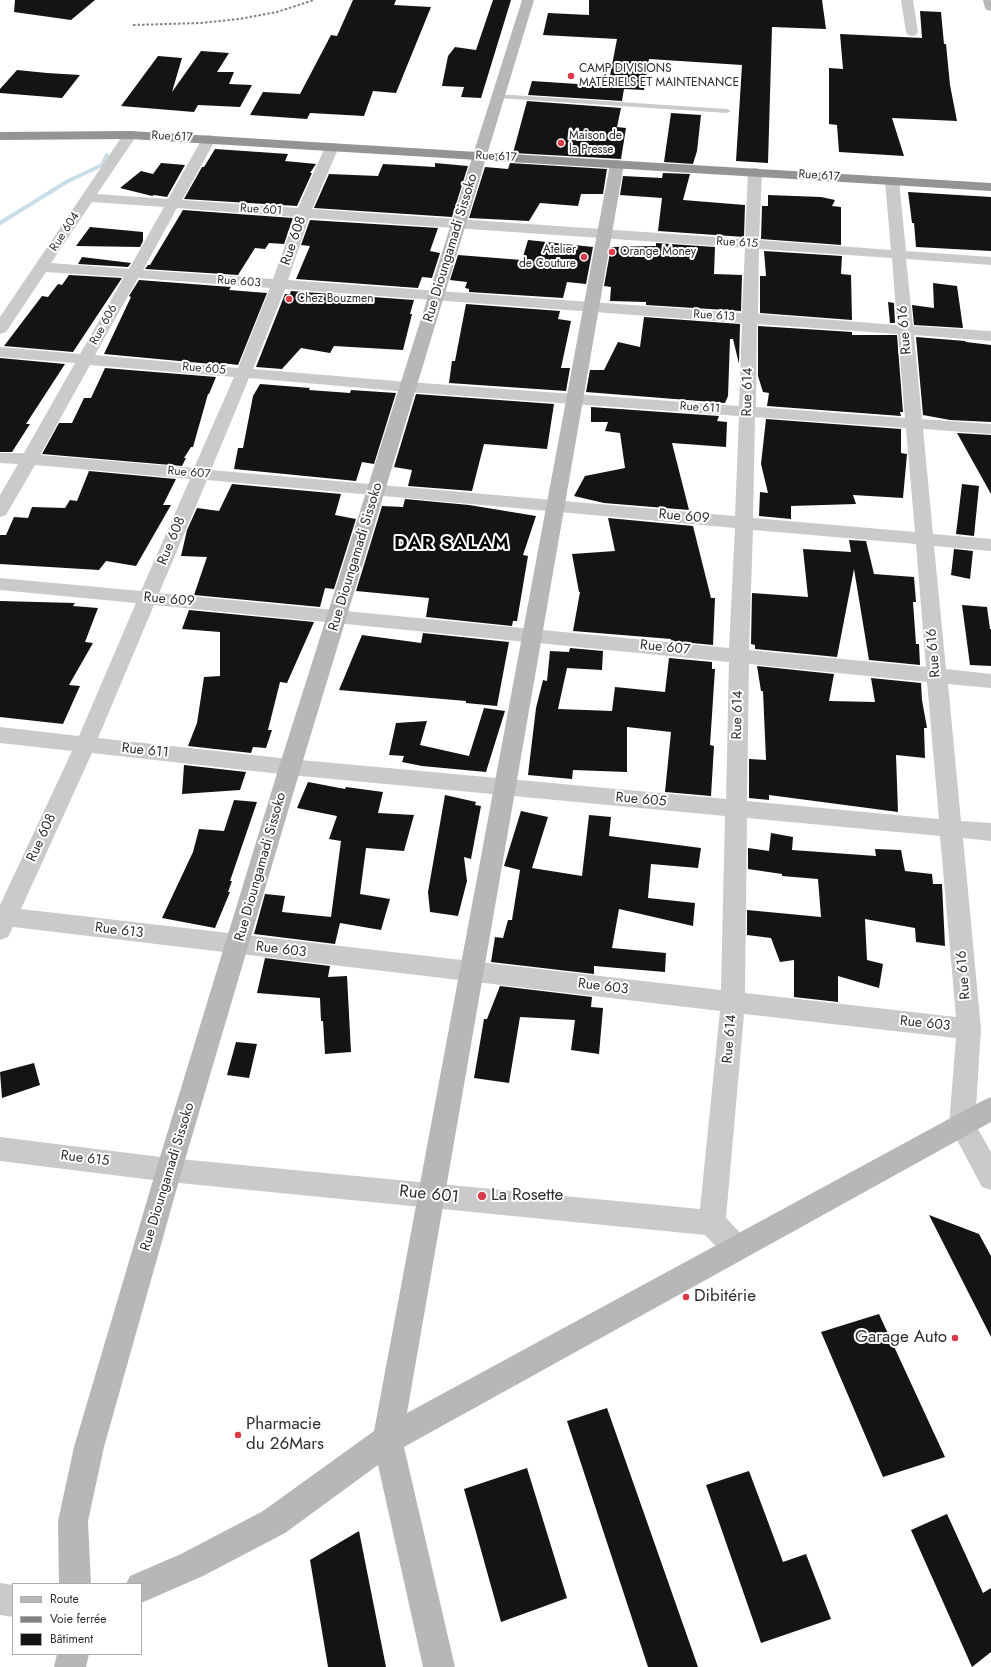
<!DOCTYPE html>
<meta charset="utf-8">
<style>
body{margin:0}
#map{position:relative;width:991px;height:1667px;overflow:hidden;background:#fff;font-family:Jost,sans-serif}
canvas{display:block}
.legend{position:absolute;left:12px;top:1583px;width:130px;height:72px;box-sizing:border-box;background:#fff;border:1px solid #ababab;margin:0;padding:5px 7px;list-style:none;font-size:12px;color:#2d2d2d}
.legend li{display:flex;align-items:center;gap:8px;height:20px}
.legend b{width:20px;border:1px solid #ababab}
</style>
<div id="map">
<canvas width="991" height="1667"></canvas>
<ul class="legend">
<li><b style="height:5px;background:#b7b7b7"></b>Route</li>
<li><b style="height:5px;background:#828282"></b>Voie ferrée</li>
<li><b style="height:11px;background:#141414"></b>Bâtiment</li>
</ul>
</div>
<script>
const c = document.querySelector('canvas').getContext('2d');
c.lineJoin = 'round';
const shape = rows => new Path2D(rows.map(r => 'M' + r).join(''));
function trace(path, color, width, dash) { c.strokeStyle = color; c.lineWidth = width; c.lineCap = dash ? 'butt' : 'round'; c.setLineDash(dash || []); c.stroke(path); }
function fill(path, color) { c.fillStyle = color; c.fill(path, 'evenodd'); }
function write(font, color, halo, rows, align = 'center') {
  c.font = font + ' Jost,sans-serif'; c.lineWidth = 4; c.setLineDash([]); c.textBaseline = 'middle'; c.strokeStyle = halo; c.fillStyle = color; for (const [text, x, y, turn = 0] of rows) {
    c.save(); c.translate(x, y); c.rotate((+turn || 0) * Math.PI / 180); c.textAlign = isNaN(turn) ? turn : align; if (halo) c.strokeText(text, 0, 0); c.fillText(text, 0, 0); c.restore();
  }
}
trace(shape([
 [0,223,68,181,102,165,107,155]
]), '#c9dde9', 4);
fill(shape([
 [15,0,95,0,71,20,14,12],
 [353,0,396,0,394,5,431,7,396,93,373,91,364,116,310,113,307,119,250,115,263,92,300,94,331,35,337,36],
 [493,0,511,0,481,98,461,97,464,87,442,86,448,56,455,47,476,50],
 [589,0,822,0,826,29,772,27,768,163,736,161,742,65,649,59,644,90,624,89,622,101,528,95,532,81,608,86,617,39,543,35,548,13,589,15],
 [920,11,941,12,944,44,946,44,950,85,957,121,892,118,904,156,839,152,837,125,829,124,829,68,843,69,840,34,922,38],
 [201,51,229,53,217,72,234,72,229,84,252,85,240,107,198,105,194,112,121,106,158,56,182,58,172,92],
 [17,70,47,73,80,75,62,98,0,93,0,89],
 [527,101,621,108,617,127,626,128,621,159,513,153],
 [671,113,701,115,697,151,693,164,664,162],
 [215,149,288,154,285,161,316,164,310,173,312,173,297,206,184,199,202,167,204,167],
 [161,163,185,165,167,197,154,195,152,196,120,188,141,171,153,174],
 [435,163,468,166,452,217,314,208,329,174,378,176,383,164,435,167],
 [510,163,607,169,603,194,581,194,578,206,540,203,529,221,469,218,485,167,508,169],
 [663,173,690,174,683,200,745,205,744,237,658,231,662,198,620,195,623,176,662,178],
 [908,192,991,197,991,251,916,247,914,223,912,223],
 [768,195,821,197,835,200,832,206,841,207,841,245,761,239,762,206,768,206],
 [183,210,293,218,284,244,269,243,265,249,255,248,238,275,145,269,148,265,150,265],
 [310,220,438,228,430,251,440,253,432,278,422,277,418,288,296,279,310,246,301,245],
 [90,227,143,232,143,241,140,247,76,246],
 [528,240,593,247,586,284,567,282,563,298,469,292,469,289,465,288,467,282,450,280,458,255,522,260],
 [656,243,715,247,714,274,742,275,741,311,646,305,646,302,610,301,611,287,604,286,611,247,656,246],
 [764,251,842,256,841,274,851,275,852,320,760,313,760,276,766,276],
 [82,257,131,263,128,267,78,264],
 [69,275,122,278,73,352,4,346,42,296,48,297,58,284,62,285],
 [139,280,231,287,229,290,267,293,238,365,222,363,222,365,104,354,131,297,129,296],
 [933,283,957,286,963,328,914,325,912,305,934,308],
 [291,291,414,300,410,314,412,314,403,350,334,346,330,353,301,348,282,369,256,367,285,294,290,294],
 [888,302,894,303,895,323,890,323],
 [466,304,560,311,558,319,571,321,561,368,570,368,566,391,449,383,452,361,455,361],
 [644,317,740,324,739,364,733,339,730,339,728,396,725,403,586,392,590,370,604,370,618,342,640,347],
 [758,326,852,332,852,335,897,335,903,412,900,412,901,416,767,406,769,393,763,392,758,376],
 [916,337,965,341,966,342,991,345,991,422,950,420,923,415],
 [0,358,65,364,26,424,30,424,12,452,0,452],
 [105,368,216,377,209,394,208,394,193,447,191,447,184,458,186,458,182,466,42,454,59,423,72,423,84,398,91,398],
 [260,384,310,388,309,390,350,393,351,390,396,393,374,464,362,462,356,481,234,469,238,448,243,448,253,396],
 [416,394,554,404,547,449,484,444,472,491,408,486,412,470,394,467],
 [591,407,719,416,717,421,727,422,726,447,672,443,689,510,604,503,574,496,585,476,625,468,620,433,605,431,608,422,591,422],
 [766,419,901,429,901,453,907,454,903,498,853,495,856,504,791,506,791,519,759,516,760,492,768,493,761,464],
 [957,433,991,435,991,494],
 [89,471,176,479,163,505,171,505,136,566,106,561,99,570,0,564,0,535,6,535,14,517,28,518,32,507,65,508,70,500,77,501],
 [232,484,341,494,335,515,356,519,334,589,325,588,320,607,194,595,207,557,181,556,187,530,197,508,219,511],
 [962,484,979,486,974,536,956,534],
 [405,499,469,505,536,516,523,555,528,556,517,621,513,621,512,626,426,617,429,598,356,591,382,506,403,507],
 [608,518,693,526,711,598,715,598,713,645,671,641,671,639,573,631,580,592,579,592,572,554,615,551],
 [849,540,866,541,874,574,914,577,916,602,913,602,916,644,919,644,920,665,869,660,854,569,837,657,755,649,755,645,751,644,752,593,808,597,803,549,851,552],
 [954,549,973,551,970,579,951,575],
 [0,601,75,603,73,606,98,608,85,642,93,643,69,685,80,686,63,724,0,717],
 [962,605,987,607,990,629,991,629,991,666,970,665],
 [189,610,314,622,287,683,280,682,268,730,272,730,266,748,253,747,251,753,188,746,197,723,204,677,220,676,220,632,182,629],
 [423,633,509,642,497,706,466,703,466,701,339,690,362,635,421,643],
 [570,648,603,651,602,670,567,668,558,709,612,711,615,687,665,692,669,658,712,662,712,669,715,669,710,745,714,746,711,796,665,792,671,732,627,727,627,772,573,770,572,779,528,775,536,708,543,680,547,681,550,651,569,652],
 [757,666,834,674,829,701,875,702,871,678,921,683,922,700,927,728,924,728,925,758,896,755,898,812,769,795,769,800,749,798,749,759,766,760,763,691,761,691],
 [484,708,505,711,486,772,422,766,402,762,404,756,389,755,396,723,427,721,420,745,469,756],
 [184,765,246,772,240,790,182,794],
 [308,782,345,789,346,787,383,792,378,813,414,815,404,851,366,848,360,894,390,899,381,930,340,923,335,944,254,934,265,894,285,896,282,912,331,917,341,841,329,839,337,816,297,808],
 [445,795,476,802,475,805,481,806,471,859,464,857,467,881,458,916,430,912,428,892],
 [234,800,257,802,230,881,232,881,228,892,230,892,215,928,162,918,193,852,199,829,224,831],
 [521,811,548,817,532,868,582,876,589,815,611,817,609,836,701,848,698,868,651,864,648,898,695,903,693,926,619,909,612,948,666,953,665,972,594,966,594,974,491,962,495,937,503,938,508,920,512,920,520,870,504,866],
 [771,833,793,837,792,850,876,856,875,849,901,850,905,871,932,874,933,884,942,884,945,946,916,942,915,928,865,919,867,960,883,964,879,988,838,976,838,1002,794,997,794,960,780,962,771,938,747,935,747,910,821,917,818,879,782,876,782,874,748,869,748,848,769,851],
 [265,958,330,966,328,977,347,976,351,1052,325,1054,323,1021,321,1021,320,998,257,993],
 [500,986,592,997,591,1007,603,1008,599,1054,571,1050,575,1020,520,1017,509,1083,474,1078,484,1019,487,1019],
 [236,1042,257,1044,249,1078,227,1075],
 [34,1063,40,1085,2,1098,0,1072],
 [929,1215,979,1234,991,1256,991,1337],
 [879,1314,945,1457,883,1477,821,1332],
 [607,1408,698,1667,648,1667,567,1421],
 [527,1468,567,1598,501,1622,464,1489],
 [749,1471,783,1562,806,1554,831,1619,761,1643,706,1485],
 [947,1514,983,1593,991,1588,991,1652,972,1667,911,1530],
 [359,1531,386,1667,328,1667,310,1560]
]), '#141414');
fill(shape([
 [495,94,727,109,731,111,727,113,498,98,495,98,495,94]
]), '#cacaca');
fill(shape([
 [901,0,913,0,918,32,916,35,912,36,908,35,906,32,901,0],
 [130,131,135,132,137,135,97,194,168,199,202,139,204,136,209,135,214,136,216,139,182,200,298,208,325,147,327,144,332,143,337,144,339,147,312,209,745,239,748,172,750,169,755,168,760,169,762,172,759,240,891,250,885,181,887,178,892,177,897,178,899,181,906,251,991,257,991,265,906,259,913,326,991,331,991,341,914,335,922,419,991,424,991,434,923,429,933,534,991,539,991,551,934,546,946,669,991,674,991,688,948,684,961,821,991,823,991,841,963,838,981,1029,975,1124,991,1152,991,1190,982,1187,949,1125,956,1038,744,1014,726,1218,746,1239,750,1248,746,1257,736,1261,726,1257,705,1235,169,1182,0,1161,0,1137,169,1158,700,1209,720,1011,13,927,8,937,0,940,0,905,72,751,0,743,0,727,79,736,136,603,0,590,0,578,141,591,190,479,35,465,6,515,0,517,0,495,18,464,0,463,0,453,24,453,75,363,0,357,0,347,80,354,124,277,46,272,6,332,0,334,0,317,125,132,130,131],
 [92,202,164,207,129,269,51,263,92,202],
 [177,208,295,217,273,279,143,270,177,208],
 [309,218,745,248,742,313,288,280,309,218],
 [759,249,892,258,897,325,758,314,759,249],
 [138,278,270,288,238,368,95,355,138,278],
 [285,289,742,323,739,406,408,382,253,369,285,289],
 [757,324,898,334,905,418,756,407,757,324],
 [90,365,234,377,194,468,40,455,90,365],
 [249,378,408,392,739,416,735,516,211,470,249,378],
 [755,417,906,428,915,532,753,518,755,417],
 [207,480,735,528,729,648,159,593,207,480],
 [753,530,916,544,926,667,749,650,753,530],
 [154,605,729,662,726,799,290,759,98,738,154,605],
 [749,664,927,682,939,819,747,801,749,664],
 [92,753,290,775,725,816,721,990,21,909,92,753],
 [747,818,940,836,956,1017,745,993,747,818],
 [0,1583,13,1585,13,1617,0,1615,0,1583]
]), '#cacaca');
fill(shape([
 [522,0,534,0,301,767,182,1170,104,1447,88,1521,91,1584,59,1584,58,1521,74,1447,156,1170,279,767,522,0],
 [983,0,991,0,991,11,987,10,985,8,983,0],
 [617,160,622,161,624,164,407,1413,982,1101,991,1097,991,1122,404,1447,455,1667,423,1667,378,1465,285,1533,203,1576,141,1603,141,1584,126,1584,130,1576,181,1554,263,1511,374,1431,610,164,612,161,617,160],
 [57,1654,89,1654,86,1667,54,1667,57,1654]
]), '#b7b7b7');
fill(shape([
 [130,131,991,183,991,191,130,139,0,140,0,132,130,131]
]), '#949494');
trace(shape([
 [133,25,201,23,239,19,277,12,314,0]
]), '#828282', 2, [2.5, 2]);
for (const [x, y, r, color] of [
 [571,76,4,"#d93b49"],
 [561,143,4,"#d93b49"],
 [612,252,4,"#d93b49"],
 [584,257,4,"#d93b49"],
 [289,299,4,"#d93b49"],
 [482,1196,5,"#d93b49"],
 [686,1297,4,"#d93b49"],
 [955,1338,4,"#d93b49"],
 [238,1435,4,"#d93b49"]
]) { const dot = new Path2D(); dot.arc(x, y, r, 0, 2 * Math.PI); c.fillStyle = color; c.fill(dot); trace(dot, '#fff', 1.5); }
write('12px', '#2d2d2d', '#fff', [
 ["CAMP DIVISIONS",579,69],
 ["MATÉRIELS ET MAINTENANCE",579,83],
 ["Maison de",569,136],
 ["la Presse",569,150],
 ["Atelier",576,250,"right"],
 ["de Couture",576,264,"right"],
 ["Orange Money",620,252],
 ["Chez Bouzmen",297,299]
], 'left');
write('12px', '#2d2d2d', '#fff', [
 ["Rue 617",172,137,3],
 ["Rue 617",496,157,3],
 ["Rue 617",819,176,4],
 ["Rue 601",261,210,4],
 ["Rue 604",65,232,-57],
 ["Rue 615",737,243,4],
 ["Rue 603",239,282,4],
 ["Rue 613",714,316,4],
 ["Rue 606",104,325,-61],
 ["Rue 605",204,369,5],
 ["Rue 611",700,408,4],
 ["Rue 607",189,473,5]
]);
write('14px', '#2d2d2d', '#fff', [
 ["Rue 608",294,241,-71],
 ["Rue Dioungamadi Sissoko",451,248,-73],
 ["Rue 616",905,330,-95],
 ["Rue 614",748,392,-89],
 ["Rue 609",684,517,5],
 ["Rue 608",172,541,-67],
 ["Rue Dioungamadi Sissoko",356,557,-73],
 ["Rue 609",169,600,5],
 ["Rue 607",665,648,6],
 ["Rue 616",934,653,-95],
 ["Rue 614",738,715,-89],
 ["Rue 611",145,751,6],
 ["Rue 605",641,800,5],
 ["Rue 608",42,838,-65],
 ["Rue Dioungamadi Sissoko",261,867,-74],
 ["Rue 613",119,931,7],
 ["Rue 603",281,950,7],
 ["Rue 616",964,975,-95],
 ["Rue 603",603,987,7],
 ["Rue 603",925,1024,6],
 ["Rue 614",730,1039,-85],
 ["Rue 615",85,1159,7],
 ["Rue Dioungamadi Sissoko",168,1177,-73]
]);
write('17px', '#2d2d2d', '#fff', [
 ["Rue 601",429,1195,6]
]);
write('17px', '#2d2d2d', '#fff', [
 ["La Rosette",491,1196],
 ["Dibitérie",694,1297],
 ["Garage Auto",947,1338,"right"],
 ["Pharmacie",246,1425],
 ["du 26Mars",246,1445]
], 'left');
c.letterSpacing = '1px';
write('bold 18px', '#000', '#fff', [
 ["DAR SALAM",452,545]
]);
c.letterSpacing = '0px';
</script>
